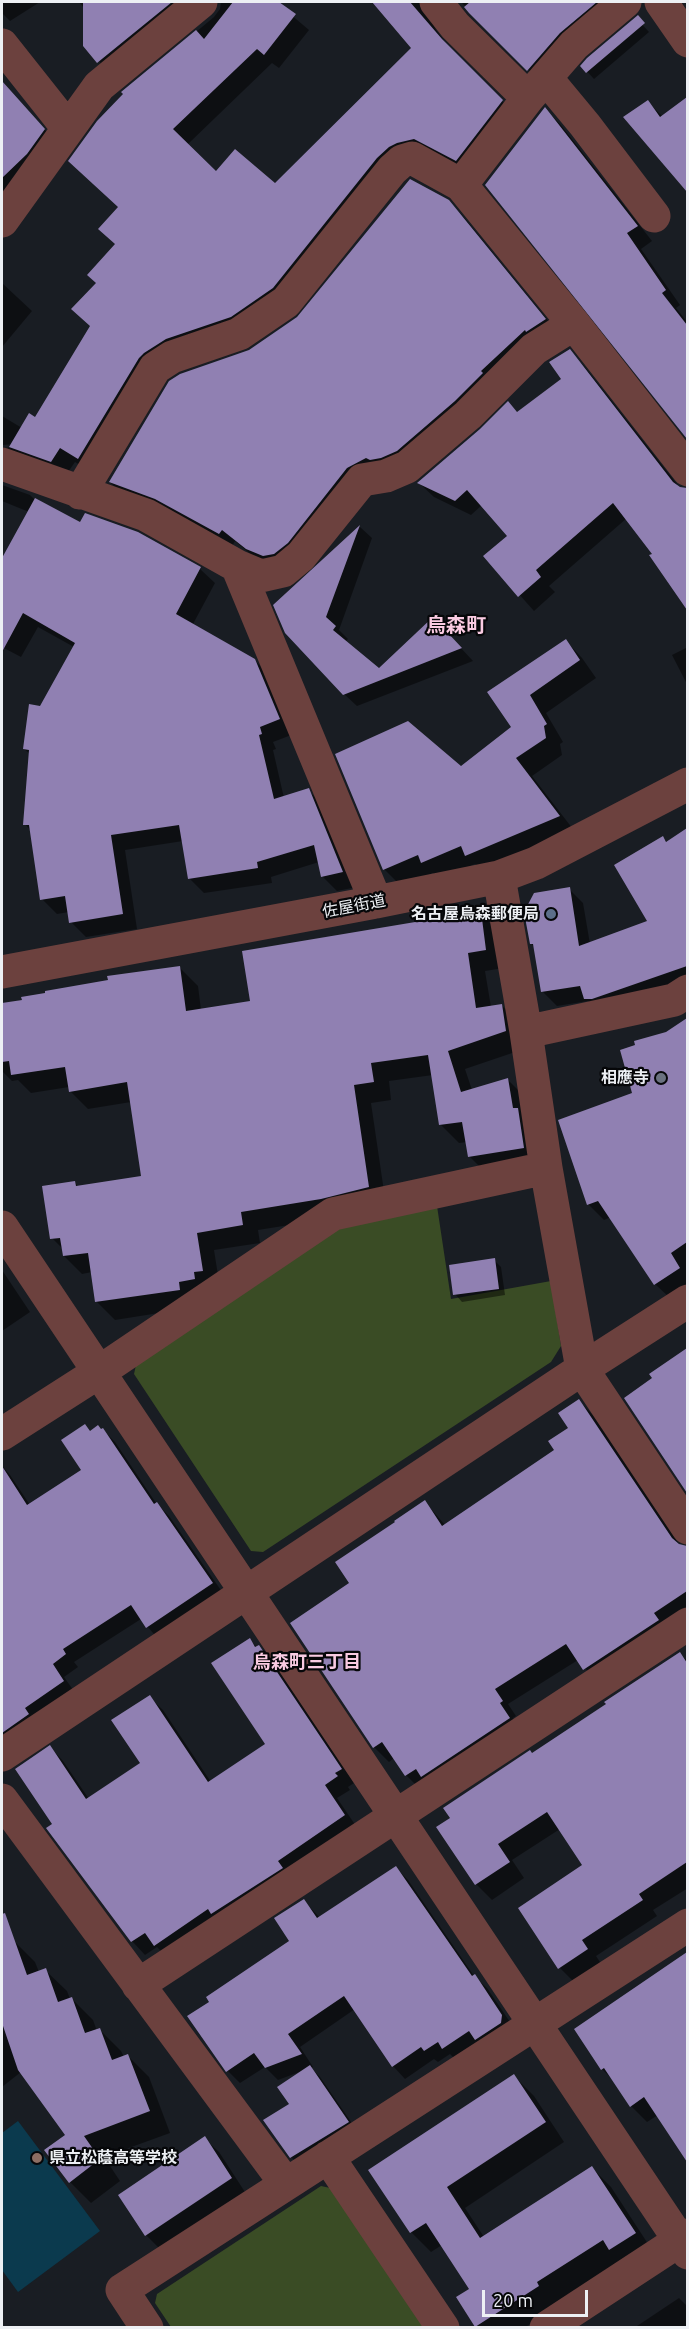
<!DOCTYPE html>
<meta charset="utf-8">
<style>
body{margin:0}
#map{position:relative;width:689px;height:2329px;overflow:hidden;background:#191d23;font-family:Ubuntu,sans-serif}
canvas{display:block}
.frame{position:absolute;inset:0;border:3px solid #edf0f4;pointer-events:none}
.scale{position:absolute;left:482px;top:2290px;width:106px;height:27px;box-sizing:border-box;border:3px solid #edf0f4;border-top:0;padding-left:8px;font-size:18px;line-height:21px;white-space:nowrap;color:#edf0f4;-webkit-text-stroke:4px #060709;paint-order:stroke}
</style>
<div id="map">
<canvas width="689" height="2329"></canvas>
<div class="frame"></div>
<div class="scale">20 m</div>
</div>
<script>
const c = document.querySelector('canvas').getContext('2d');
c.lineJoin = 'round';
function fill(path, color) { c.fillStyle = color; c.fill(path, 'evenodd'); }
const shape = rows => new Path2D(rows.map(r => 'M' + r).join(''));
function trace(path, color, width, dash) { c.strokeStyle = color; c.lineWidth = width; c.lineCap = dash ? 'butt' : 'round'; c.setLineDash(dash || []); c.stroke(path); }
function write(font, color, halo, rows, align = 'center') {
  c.font = font + ' Ubuntu,"Noto Sans JP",sans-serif'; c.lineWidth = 4.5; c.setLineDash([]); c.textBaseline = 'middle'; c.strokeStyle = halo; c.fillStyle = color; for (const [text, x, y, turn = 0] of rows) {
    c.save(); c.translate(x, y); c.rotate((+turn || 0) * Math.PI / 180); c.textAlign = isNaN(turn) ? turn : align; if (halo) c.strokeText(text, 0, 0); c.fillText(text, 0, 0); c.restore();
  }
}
fill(shape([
 [437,1206,451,1299,551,1281,561,1346,551,1362,263,1552,251,1551,134,1374,136,1365,330,1233,353,1221],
 [321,2186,335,2189,428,2327,171,2327,155,2303,157,2294]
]), '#3a4c25');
fill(shape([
 [18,2121,100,2231,18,2292,2,2270,2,2133]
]), '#0b3a4e');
fill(shape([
 [2,2,40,2,10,21,2,13],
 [79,2,205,2,113,77,85,45,84,8],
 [221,2,276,2,309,30,279,68,272,63,187,145,217,173,275,185,413,48,374,2,440,2,432,21,436,30,455,55,517,116,471,175,430,154,288,303,181,354,93,473,75,462,66,475,2,448,16,447,16,444,2,445,2,416,22,428,35,419,92,327,98,283,117,245,124,92,214,17,220,9],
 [461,2,625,2,543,84],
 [637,19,649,32,594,79,582,66],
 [5,87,59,145,2,203,2,90],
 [688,99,688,188,676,176,648,102,662,116],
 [545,109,560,124,652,241,641,249,680,305,676,308,688,323,688,436,590,311],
 [448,201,462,215,558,333,394,470,300,556,260,562,235,541,232,546,123,495,110,482,250,351,298,318],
 [2,283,32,311,2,347],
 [569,351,584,366,680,488,688,490,688,603,677,592,654,554,627,518,549,586,555,592,534,611,485,556,509,536,482,505,471,515,434,497,419,483,563,379],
 [2,485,30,495,35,500,80,524,138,534,200,569,215,583,193,624,254,660,270,675,294,734,273,742,276,749,273,750,284,798,308,790,323,805,357,887,337,891,323,877,319,862,271,877,272,883,204,893,189,878,183,841,125,850,137,929,86,937,71,922,69,912,57,914,42,899,31,831,25,824,30,754,24,749,41,707,74,647,38,627,21,657,2,647,2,561,29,512,2,501],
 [360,527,372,538,339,630,348,639,345,642,379,670,446,632,473,661,357,706,344,694,275,605],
 [566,641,582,658,596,678,546,713,563,742,560,744,562,755,532,776,576,833,484,872,475,864,440,879,433,873,401,886,384,869,337,755,461,768,513,727,489,692],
 [688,647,688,686,672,655],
 [688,830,688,984,600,1012,588,1001,557,1006,543,992,535,948,531,943,569,889,583,903,590,944,649,922,663,838,668,843],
 [480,913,498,931,504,968,485,971,491,1007,501,1005,520,1023,524,1049,465,1069,472,1090,508,1080,526,1098,541,1166,487,1174,469,1156,467,1142,459,1143,440,1124,433,1075,389,1081,391,1100,371,1103,386,1205,340,1217,258,1230,260,1243,214,1250,220,1288,197,1307,115,1320,97,1302,92,1272,82,1274,64,1256,63,1249,52,1238,75,1183,79,1187,143,1178,131,1102,88,1109,70,1091,69,1087,31,1093,18,1080,12,1081,2,1071,2,1004,180,968,198,986,201,1010,251,1002],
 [688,1020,688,1289,671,1299,655,1284,611,1217,604,1220,588,1204,634,1094,667,1033],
 [494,1260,501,1267,505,1295,462,1302,455,1294],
 [2,1270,30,1312,2,1331],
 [688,1350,688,1491,626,1398,654,1379,651,1375],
 [579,1401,594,1416,681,1547,688,1548,688,1616,599,1684,578,1660,508,1704,516,1716,513,1718,524,1734,421,1790,406,1775,394,1758,389,1762,374,1747,351,1584,425,1502,445,1525,556,1450,570,1429],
 [103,1430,115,1442,156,1503,169,1516,225,1596,159,1640,141,1619,74,1662,78,1667,64,1677,76,1694,2,1743,2,1466,10,1475,30,1505,83,1470,91,1432],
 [249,1640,272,1660,354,1783,348,1787,350,1790,337,1798,358,1829,168,1958,157,1947,145,1955,132,1941,54,1825,50,1747,63,1761,89,1799,142,1764,149,1697,163,1710,211,1782,268,1744],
 [680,1654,685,1659,688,1657,688,1799,683,1802,688,1809,688,1888,653,1910,657,1916,596,1956,602,1965,575,1983,560,1968,584,1866,560,1829,512,1860,524,1878,492,1900,476,1884,438,1827,533,1754],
 [396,1868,408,1880,474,1976,487,1988,514,2028,456,2060,450,2054,438,2062,434,2059,405,2079,393,2066,355,2009,300,2047,313,2067,311,2068,320,2077,358,2132,301,2167,291,2157,291,2104,302,2071,278,2080,265,2067,240,2083,228,2071,291,1941,304,1901,320,1918],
 [14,1941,35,1962,39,1972,45,1970,67,1991,70,1999,71,1998,93,2020,97,2031,100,2030,121,2051,124,2057,128,2056,149,2077,170,2133,104,2157,120,2181,91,2203,70,2182,67,2135,21,2072,2,2087,2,1942,4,1945],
 [688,1954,688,2159,658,2115,647,2122,631,2106,615,2082,602,2069,576,2030],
 [514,2076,534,2096,564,2142,465,2208,484,2237,592,2168,611,2187,654,2253,558,2306,524,2328,478,2328,471,2290,442,2245,431,2252,411,2232,371,2171],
 [204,2138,219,2152,245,2192,161,2250,146,2235,120,2195],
 [679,2298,688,2307,688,2328,634,2328]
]), '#0007');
fill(shape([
 [83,2,172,2,97,63,83,46],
 [233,2,279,2,296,14,264,55,257,49,173,129,216,171,235,149,275,183,411,48,372,2,410,2,442,39,503,100,456,161,414,139,397,143,389,147,377,158,273,288,231,317,166,339,144,353,139,358,78,459,60,448,51,462,9,447,29,413,35,417,90,326,71,309,96,283,87,275,115,244,98,229,118,207,68,161,97,121,123,94,121,92,196,30,204,39],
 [470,2,597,2,560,33,527,71,469,13,464,7],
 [638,15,645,23,586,73,580,66,587,58],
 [2,81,45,129,27,154,2,178],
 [687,97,687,192,623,117,648,100,660,117],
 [545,107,638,226,627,233,666,290,662,293,687,325,687,439,485,185],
 [410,179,449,200,546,319,526,332,525,330,481,371,483,373,455,401,397,451,381,458,370,460,366,458,347,468,288,543,274,554,263,556,246,549,222,530,219,534,155,499,109,482,169,381,180,374,249,350,297,317],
 [570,349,673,482,680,487,687,488,687,610,649,555,652,554,613,503,536,570,541,577,518,597,483,556,507,536,467,490,455,501,417,483,480,429,508,401,517,412,561,379,549,362],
 [35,498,80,522,85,513,138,532,201,567,176,614,255,659,280,719,260,727,262,734,259,735,274,799,309,788,343,872,321,877,314,845,257,862,258,868,188,879,179,825,111,835,123,914,69,923,65,896,40,900,29,825,23,825,29,750,23,749,29,704,40,706,75,643,23,613,2,652,2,558],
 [360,525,326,617,336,626,333,630,379,668,433,617,462,648,343,695,285,633,273,605],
 [566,639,580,660,530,695,547,724,544,726,546,738,516,758,560,816,465,856,461,846,421,863,418,855,383,870,335,754,408,721,461,766,511,727,487,692],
 [687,828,687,966,592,999,584,999,580,986,541,992,533,944,530,944,524,912,534,893,570,887,579,946,647,921,614,865,663,836,666,842],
 [481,911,486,950,468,953,476,1008,502,1004,506,1031,448,1051,461,1092,508,1078,513,1108,518,1108,524,1148,468,1157,462,1122,439,1125,428,1055,371,1063,374,1082,354,1085,369,1187,321,1199,241,1212,243,1225,197,1233,203,1271,194,1272,195,1279,179,1282,180,1290,95,1302,88,1253,63,1256,60,1238,50,1239,42,1186,75,1181,76,1186,141,1176,127,1082,69,1092,65,1067,11,1075,9,1061,2,1062,2,1003,22,1000,21,997,45,993,45,991,108,980,107,976,180,966,186,1011,250,1001,242,951],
 [687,1018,687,1242,671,1253,680,1268,654,1285,598,1201,587,1205,558,1120,632,1093,620,1050,635,1045,634,1041,666,1032],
 [495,1258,499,1289,453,1295,449,1265],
 [687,1348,687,1493,624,1398,652,1378,649,1374],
 [579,1399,672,1538,679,1544,687,1546,687,1591,654,1613,659,1620,583,1670,566,1644,495,1689,503,1701,500,1703,510,1718,421,1777,416,1769,405,1776,382,1742,373,1748,290,1623,349,1583,335,1562,395,1522,394,1521,425,1500,442,1526,554,1450,548,1441,568,1428,558,1413],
 [85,1424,90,1431,98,1425,101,1429,103,1428,154,1504,157,1502,213,1583,146,1628,131,1605,63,1649,66,1654,53,1664,64,1681,25,1708,29,1714,2,1733,2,1466,27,1505,81,1470,61,1440],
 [250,1638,255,1647,259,1645,342,1769,335,1773,338,1776,325,1785,345,1815,278,1861,283,1868,211,1914,208,1909,154,1946,145,1933,131,1942,46,1828,52,1824,15,1769,50,1745,86,1799,140,1763,111,1720,150,1695,208,1782,265,1744,211,1663],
 [680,1652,687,1663,687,1862,639,1894,643,1900,582,1940,588,1949,558,1969,518,1908,582,1865,547,1812,498,1844,510,1862,475,1885,436,1827,450,1818,443,1808,530,1750,532,1753,606,1704,604,1702],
 [396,1866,472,1976,475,1974,502,2015,501,2023,475,2040,469,2031,442,2049,438,2042,424,2051,421,2047,392,2067,344,1996,288,2034,302,2054,265,2068,254,2053,226,2072,187,2016,209,2002,206,1997,289,1941,274,1918,304,1899,317,1918],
 [5,1913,27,1975,46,1968,58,2002,72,1997,85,2033,100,2028,112,2060,128,2054,150,2111,84,2136,100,2159,69,2183,44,2150,65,2135,18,2070,2,2023,2,1914],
 [687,1952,687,2162,644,2097,630,2107,604,2068,601,2070,574,2029],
 [310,2065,349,2122,290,2158,263,2120,289,2104,277,2087],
 [514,2074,546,2122,447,2187,480,2238,592,2166,636,2233,609,2250,603,2240,537,2282,539,2286,475,2327,456,2297,469,2289,426,2223,410,2233,368,2170],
 [205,2136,232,2178,145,2236,118,2195]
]), '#9080b2');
trace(shape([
 [436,2,455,26,528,98],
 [661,2,688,41],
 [2,45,67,127],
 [546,78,585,125,654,216],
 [461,185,574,324,688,470],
 [2,221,99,86,201,2],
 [2,464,146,515,237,566,261,576,283,571,301,556,362,480,386,476,407,467,468,415,534,349,574,324],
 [80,493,155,368,172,357,239,334,286,302,392,170,402,161,412,158,461,185,528,98,574,45,625,2],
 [237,566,376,902],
 [499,877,526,1032,546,1168,582,1369,688,1528],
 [2,972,376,902,499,877,536,863,688,784],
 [526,1032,674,1000,688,991],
 [2,1227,688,2253],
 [2,1434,99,1372,333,1214,546,1168],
 [2,1755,582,1369,688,1301],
 [2,1800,286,2184],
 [138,1985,688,1624],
 [328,2157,443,2328],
 [147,2328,122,2290,688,1925],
 [546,2328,688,2235]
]), '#6c413e', 33);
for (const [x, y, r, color] of [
 [551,914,6,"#5c6f8a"],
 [661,1078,6,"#6b7280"],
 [37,2158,6,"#8d6e63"]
]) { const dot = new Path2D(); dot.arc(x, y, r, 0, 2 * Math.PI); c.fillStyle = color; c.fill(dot); trace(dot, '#060709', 2); }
write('16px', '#edf0f4', '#060709', [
 ["佐屋街道",354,906,-11]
]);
write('bold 16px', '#edf0f4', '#060709', [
 ["名古屋烏森郵便局",539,914],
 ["相應寺",649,1078],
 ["県立松蔭高等学校",49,2158,"left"]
], 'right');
write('bold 18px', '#facbe2', '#060709', [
 ["烏森町三丁目",307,1662]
]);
write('bold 20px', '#facbe2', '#060709', [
 ["烏森町",456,625]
]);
</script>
